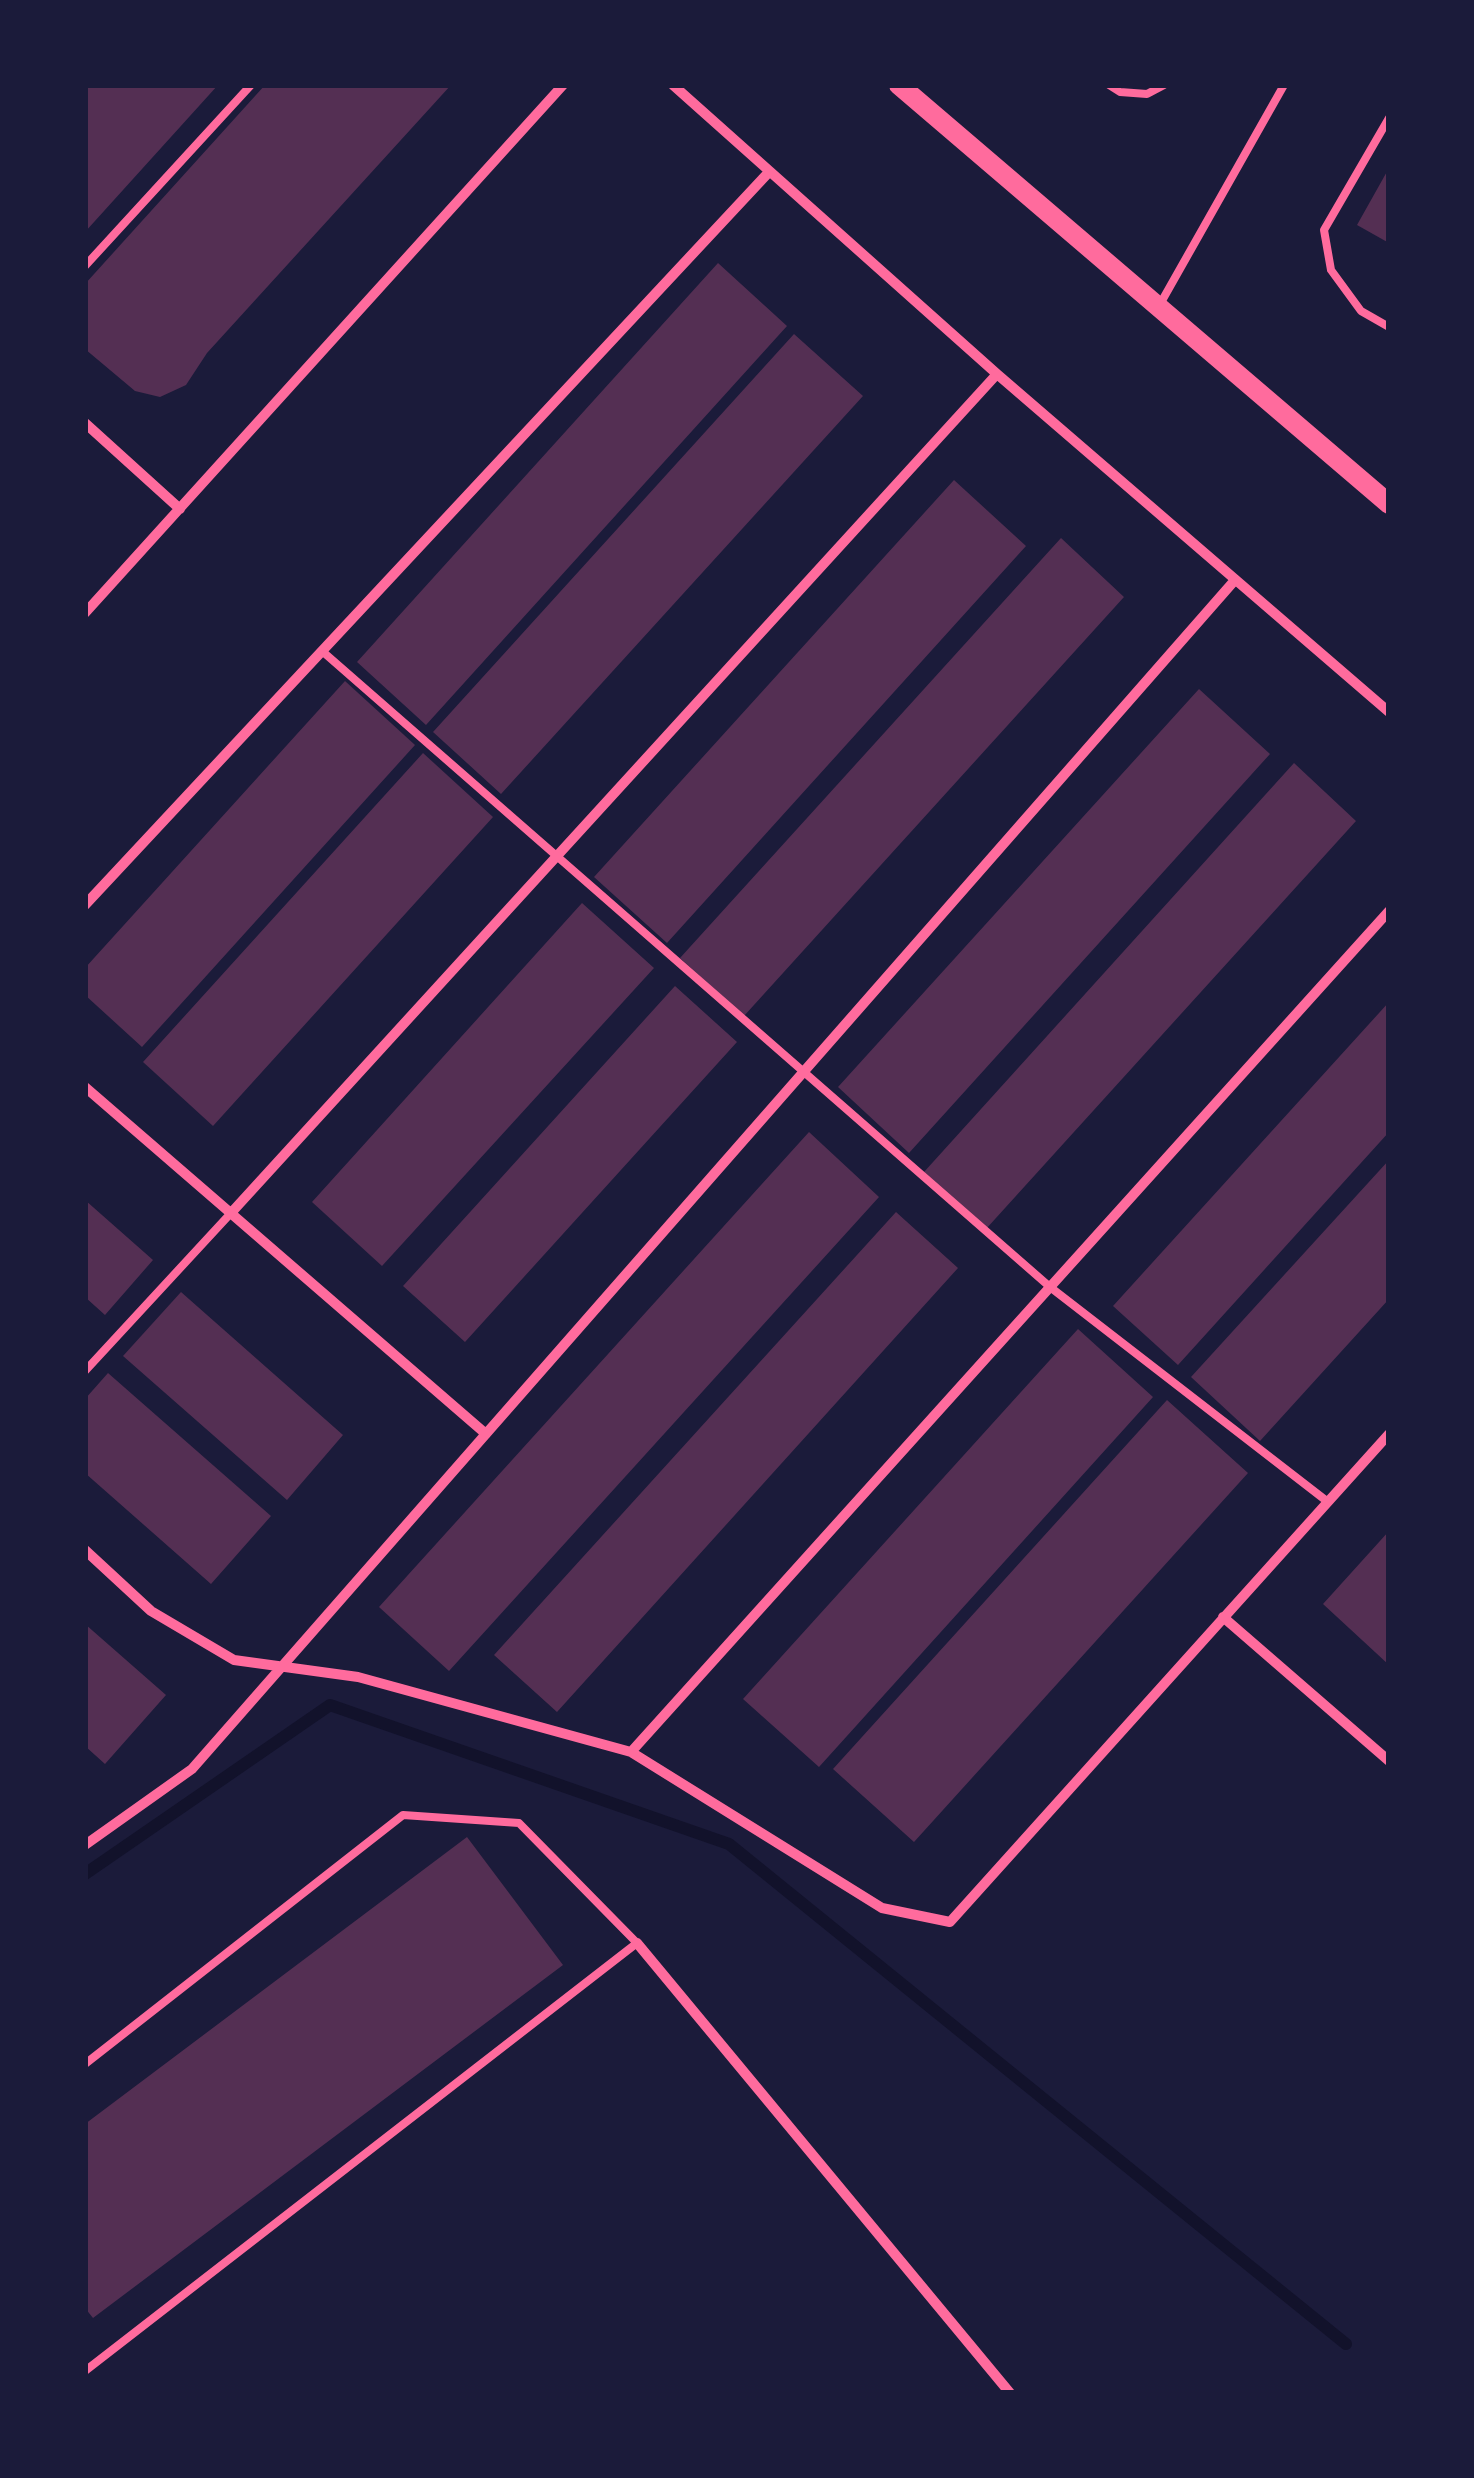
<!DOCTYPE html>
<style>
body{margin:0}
#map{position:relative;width:1474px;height:2478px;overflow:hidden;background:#1b1b3a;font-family:Arial,sans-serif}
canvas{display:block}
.frame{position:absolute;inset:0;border:88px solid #1b1b3a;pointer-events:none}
</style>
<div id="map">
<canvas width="1474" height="2478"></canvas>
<div class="frame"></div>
</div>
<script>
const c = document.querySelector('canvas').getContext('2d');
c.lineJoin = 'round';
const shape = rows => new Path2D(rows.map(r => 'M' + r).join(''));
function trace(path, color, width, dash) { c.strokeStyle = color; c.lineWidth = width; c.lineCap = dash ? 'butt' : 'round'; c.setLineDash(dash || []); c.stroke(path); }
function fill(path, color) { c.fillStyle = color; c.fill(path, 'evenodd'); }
trace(shape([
 [85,1874,330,1705,729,1844,1346,2344]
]), '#12122b', 12);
fill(shape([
 [85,85,218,85,85,232],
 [265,85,451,85,207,353,186,385,160,397,135,391,85,349,85,284],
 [1389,168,1389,243,1357,225],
 [718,263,787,326,426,725,357,662],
 [794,334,863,396,501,794,433,732],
 [954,480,1026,546,667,943,594,877],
 [1061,538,1124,597,744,1016,680,958],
 [345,681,415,745,142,1047,85,995,85,968],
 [1199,689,1270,754,909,1153,838,1087],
 [423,753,493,817,213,1126,143,1062],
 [1294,763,1356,821,986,1229,924,1172],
 [582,903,654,968,382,1266,312,1202],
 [675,986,737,1042,465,1342,403,1286],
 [1389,1002,1389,1132,1178,1365,1113,1306],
 [809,1132,879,1197,449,1671,379,1607],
 [1389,1160,1389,1299,1260,1441,1191,1377],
 [85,1200,153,1260,105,1315,85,1297],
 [896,1212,958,1268,557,1712,494,1655],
 [181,1292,343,1435,287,1500,123,1356],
 [1078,1329,1153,1397,819,1767,743,1699],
 [108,1373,271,1516,211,1584,85,1473,85,1399],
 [1167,1400,1248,1473,914,1842,833,1769],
 [1389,1531,1389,1665,1323,1604],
 [85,1624,166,1695,105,1764,85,1746],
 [467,1837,563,1965,93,2318,85,2308,85,2124]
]), '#542f53');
trace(shape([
 [1109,85,1120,92,1147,94,1164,85],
 [1389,118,1324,230,1331,270,1361,311,1389,327],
 [85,266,251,85],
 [1159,306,1284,85],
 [322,651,1050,1287,1328,1502],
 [85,1371,231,1213],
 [85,2064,403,1815,519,1823,637,1943,85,2371]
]), '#ff6b9d', 8);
trace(shape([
 [673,85,997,374,1389,712],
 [85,423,180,509],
 [85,613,563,85],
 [85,905,769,172],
 [85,1087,486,1434],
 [231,1213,997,374],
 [85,1550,151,1611,234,1660,358,1677,631,1752,882,1908,950,1922,1389,1434],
 [1223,1617,1389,1761],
 [631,1752,1389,911],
 [85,1845,192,1769,1235,580],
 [637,1943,1010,2393]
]), '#ff6b9d', 10);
trace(shape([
 [899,85,1389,504]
]), '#ff6b9d', 20);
</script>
